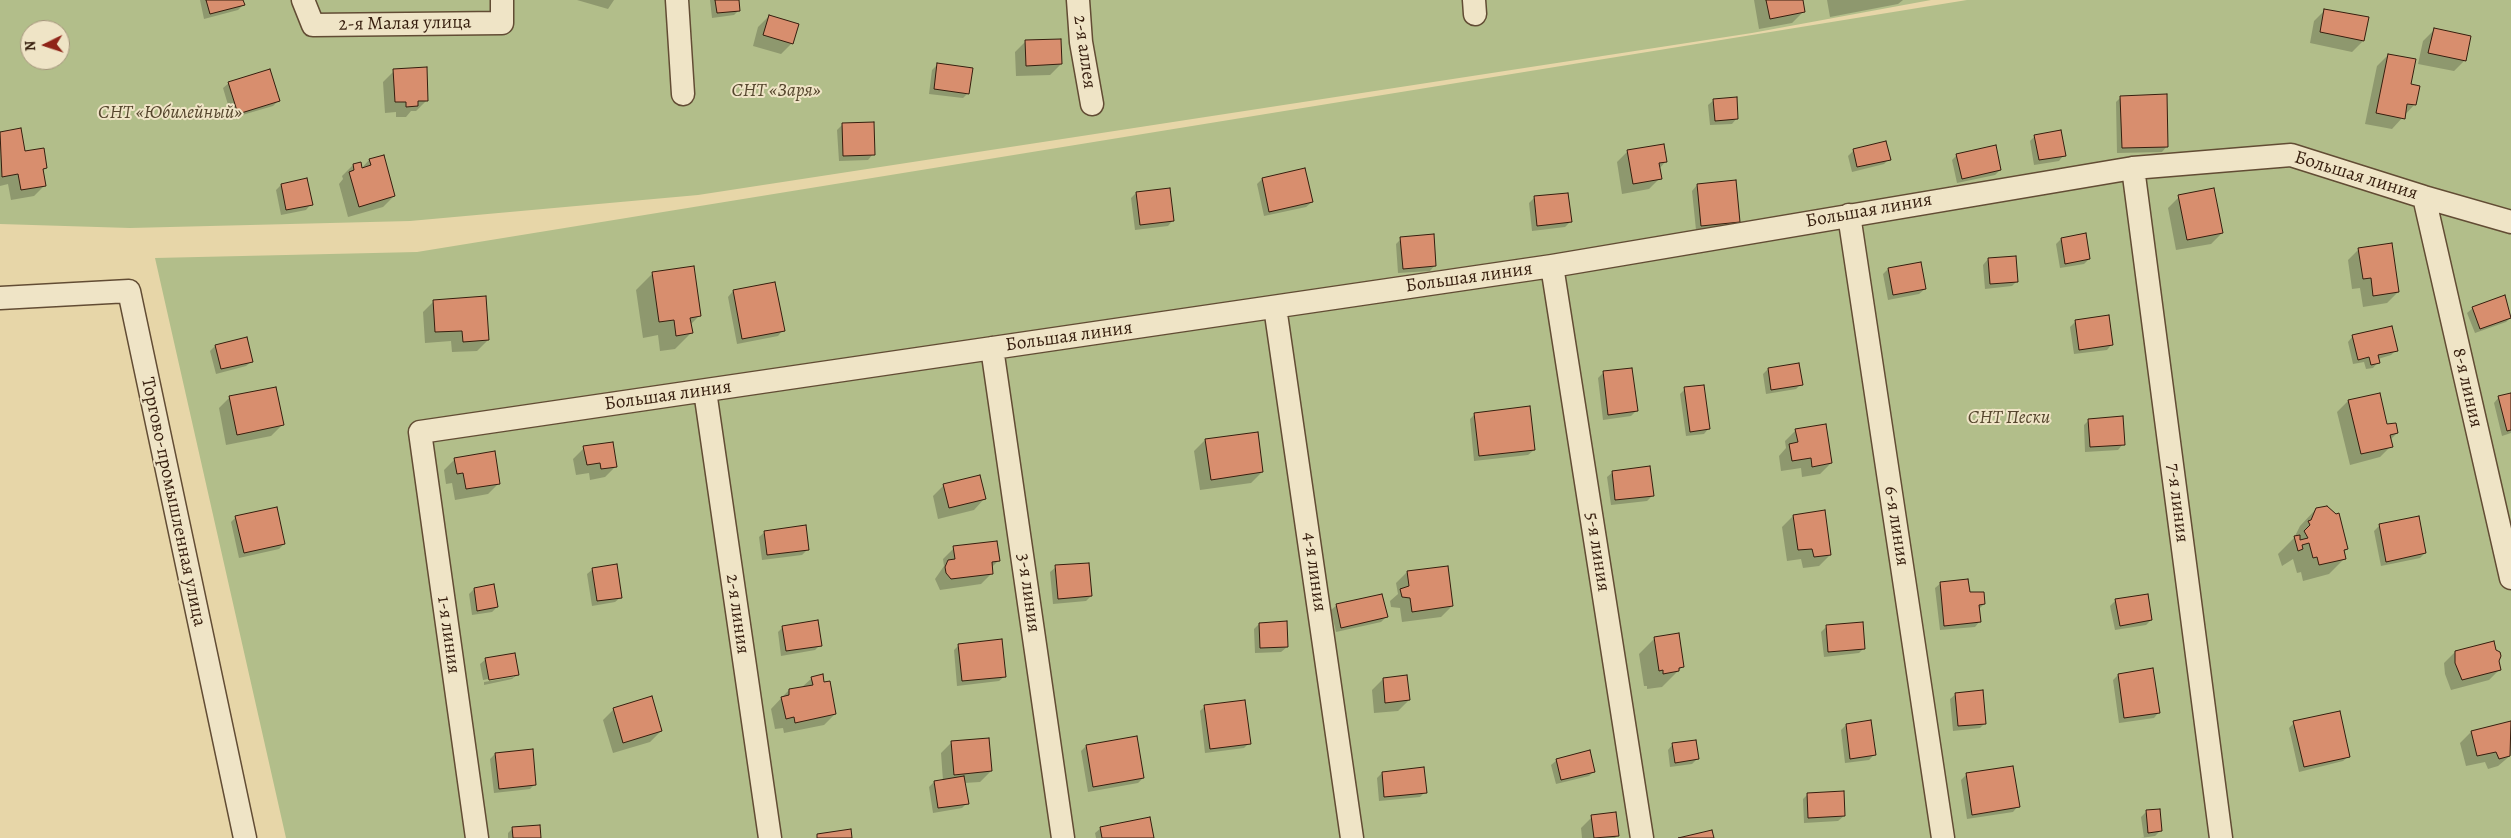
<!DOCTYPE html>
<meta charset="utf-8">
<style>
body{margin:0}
#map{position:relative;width:2511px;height:838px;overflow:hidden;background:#e7d6a8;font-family:Alegreya,serif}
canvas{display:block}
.north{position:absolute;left:20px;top:20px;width:50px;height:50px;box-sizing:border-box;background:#efe4c6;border:1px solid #a5957c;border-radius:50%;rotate:266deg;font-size:14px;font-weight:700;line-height:20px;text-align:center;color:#361e0e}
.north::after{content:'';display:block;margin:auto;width:18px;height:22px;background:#8f2418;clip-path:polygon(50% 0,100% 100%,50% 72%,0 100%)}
</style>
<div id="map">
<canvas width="2511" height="838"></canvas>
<div class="north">N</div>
</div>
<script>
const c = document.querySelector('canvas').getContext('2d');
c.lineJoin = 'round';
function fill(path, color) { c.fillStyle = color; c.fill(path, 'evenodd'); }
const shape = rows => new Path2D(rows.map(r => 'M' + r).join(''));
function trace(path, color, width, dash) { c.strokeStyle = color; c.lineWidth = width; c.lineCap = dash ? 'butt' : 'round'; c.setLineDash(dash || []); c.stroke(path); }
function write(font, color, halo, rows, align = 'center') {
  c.font = font + ' Alegreya,serif'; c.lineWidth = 4; c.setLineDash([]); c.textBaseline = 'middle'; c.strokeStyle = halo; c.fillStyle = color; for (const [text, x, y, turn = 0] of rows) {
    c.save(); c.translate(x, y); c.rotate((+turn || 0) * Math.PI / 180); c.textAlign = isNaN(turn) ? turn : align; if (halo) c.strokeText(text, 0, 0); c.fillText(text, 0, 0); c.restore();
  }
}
fill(shape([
 [0,0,1931,0,1752,33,698,195,410,221,130,228,0,224],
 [30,30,60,30,60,60,30,60],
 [1967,0,2511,0,2511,838,286,838,155,258,417,252]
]), '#b2be8a');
fill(shape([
 [200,0,242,0,243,5,238,10,204,19],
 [577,0,614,0,608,9],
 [710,0,738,0,739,10,734,15,712,18],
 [1754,0,1801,0,1803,12,1792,23,1759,29],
 [1827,0,1903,0,1898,4,1830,17],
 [2325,10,2363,41,2352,52,2310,43,2314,21],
 [769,16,792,43,781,54,753,46,758,27],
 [2434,30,2465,60,2454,71,2418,64,2423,41],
 [1026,41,1061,64,1050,75,1016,76,1015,52],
 [2388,55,2410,85,2414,105,2392,129,2365,124,2377,66],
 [937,65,968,93,963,98,929,94,932,70],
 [394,71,427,100,416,111,411,111,406,117,396,117,396,112,385,113,383,82],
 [229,83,278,101,273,106,232,118,223,88],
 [2121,97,2167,146,2162,152,2117,153,2116,102],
 [1714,100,1737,118,1732,124,1710,125,1708,105],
 [843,124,873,154,868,160,839,161,837,130],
 [20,130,24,153,46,168,42,171,45,185,34,196,11,200,8,184,0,186,0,133],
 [2035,136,2064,155,2059,161,2034,165,2030,141],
 [1854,150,1889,159,1884,164,1852,172,1848,156],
 [1628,151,1666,161,1659,169,1660,178,1649,189,1622,194,1617,162],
 [1957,155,2000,170,1995,175,1957,183,1952,160],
 [383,157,394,196,383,207,348,217,339,184,343,179,342,176,353,165,361,169,369,160],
 [1262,179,1312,202,1306,207,1264,216,1257,184],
 [281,185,311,204,306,210,281,215,276,190],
 [1697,185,1739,221,1733,226,1696,230,1692,191],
 [1169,189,1173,220,1168,226,1135,230,1131,198,1136,193],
 [2179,197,2222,233,2211,244,2176,250,2168,208],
 [1534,198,1570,222,1565,227,1532,231,1529,203],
 [2085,235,2089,259,2084,264,2060,268,2056,244,2061,239],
 [1401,239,1435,265,1430,271,1398,273,1396,244],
 [2359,249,2398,292,2387,303,2363,307,2360,288,2352,289,2348,260],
 [1988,259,2017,281,2012,286,1985,289,1983,265],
 [693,268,700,315,690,325,691,333,675,349,660,351,658,335,643,338,636,290,652,274],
 [1888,269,1925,289,1919,294,1888,300,1883,274],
 [733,291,783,330,778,336,737,344,728,297],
 [2504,297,2511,317,2506,322,2475,333,2467,313,2473,308],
 [434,301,488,340,477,351,452,352,451,341,425,343,423,312],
 [2108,317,2112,344,2107,350,2074,354,2070,327,2075,322],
 [2353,336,2396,350,2391,355,2378,359,2378,362,2373,368,2366,369,2364,362,2353,364,2348,342],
 [215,346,252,361,246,366,216,374,210,351],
 [1768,369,1801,384,1796,389,1766,394,1763,374],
 [1603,373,1636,411,1631,416,1603,420,1598,378],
 [1685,389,1709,428,1704,434,1686,436,1680,394],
 [2379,394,2386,426,2397,433,2390,440,2391,446,2380,457,2350,465,2337,412,2348,401],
 [2511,394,2511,433,2502,436,2494,403,2499,397],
 [230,397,282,425,271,436,226,445,219,408],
 [1475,414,1534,450,1528,455,1474,461,1470,419],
 [2089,420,2123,444,2118,450,2085,452,2084,425],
 [1796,430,1831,463,1820,474,1802,477,1801,468,1781,471,1779,456,1786,448,1785,441],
 [1205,440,1262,472,1251,483,1200,490,1194,451],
 [584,448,616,466,605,477,590,480,589,473,576,475,573,459],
 [455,459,499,483,488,494,455,500,452,483,446,484,444,470],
 [1613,472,1652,496,1647,501,1611,505,1607,477],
 [944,485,984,499,974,510,938,519,933,496],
 [2316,509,2347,549,2344,552,2345,558,2329,574,2303,581,2301,572,2297,573,2293,559,2282,566,2278,554,2294,538,2300,526],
 [1793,516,1830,555,1819,566,1803,568,1801,559,1787,561,1782,527],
 [236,517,284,544,279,549,239,558,231,522],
 [2379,526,2425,553,2420,558,2381,566,2374,531],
 [765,532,807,550,802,555,762,560,759,537],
 [954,548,999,560,991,568,992,573,981,584,940,590,935,579,944,566,943,559],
 [1056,567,1091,596,1086,601,1053,604,1050,572],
 [1446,567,1452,606,1441,617,1402,622,1400,608,1391,607,1390,601,1398,594,1396,583,1407,572],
 [593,569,621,597,615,602,592,606,587,574],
 [1941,583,1969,593,1984,604,1979,609,1980,621,1975,627,1940,630,1935,588],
 [474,589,497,607,492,612,472,615,469,594],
 [2116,600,2151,620,2146,625,2115,630,2110,606],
 [1337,605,1386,617,1381,622,1336,632,1331,610],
 [1259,624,1287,647,1281,652,1255,653,1254,629],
 [1827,626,1864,648,1859,653,1824,657,1821,632],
 [783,627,820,645,815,650,781,656,778,632],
 [1655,638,1683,666,1662,687,1647,689,1647,686,1644,686,1639,654],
 [959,645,1005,676,999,681,957,686,954,650],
 [2455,652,2498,660,2500,669,2489,680,2451,690,2445,674,2444,663],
 [486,659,518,674,512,679,484,685,484,682,514,677,514,674,483,680,480,664],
 [2118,675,2159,712,2154,718,2119,723,2113,680],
 [812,678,835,714,824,725,784,733,783,728,775,729,771,709,789,690,801,688],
 [1383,679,1409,700,1398,711,1374,713,1372,690],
 [1956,694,1985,723,1980,728,1953,731,1950,699],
 [1205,706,1249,743,1244,748,1205,753,1200,711],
 [614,709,661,731,650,742,613,753,603,720],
 [2511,722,2511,755,2498,766,2488,769,2485,762,2466,766,2460,743,2471,732],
 [2294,723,2349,756,2343,761,2299,772,2289,728],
 [1846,725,1874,755,1869,760,1845,763,1841,730],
 [952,742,991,771,980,782,964,783,967,803,962,808,933,813,929,787,934,782,943,781,941,753],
 [1673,744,1697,759,1692,764,1670,767,1668,750],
 [1086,746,1143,778,1138,783,1088,792,1081,751],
 [495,754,535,784,530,789,494,793,490,759],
 [1557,760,1594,771,1589,776,1556,784,1551,765],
 [1382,773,1425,792,1420,797,1379,801,1377,778],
 [1966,775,2018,806,2013,812,1967,819,1961,780],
 [1808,794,1844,816,1838,821,1804,823,1803,799],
 [2147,811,2160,831,2155,836,2141,838,2144,838,2141,817],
 [1592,817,1617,836,1615,838,1582,838,1581,828],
 [513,828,539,838,508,838,508,833],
 [1101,828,1153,838,1096,838,1095,833]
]), '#0003');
const building = shape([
 [206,0,243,0,245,5,210,14,206,0],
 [715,0,739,0,740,11,717,13,715,0],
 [1766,0,1803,0,1805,12,1770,19,1766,0],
 [2324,9,2369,17,2364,41,2320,32,2324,9],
 [769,15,799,24,793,44,763,35,769,15],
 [2434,28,2471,36,2466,61,2428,53,2434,28],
 [1061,39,1062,64,1026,66,1025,40,1061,39],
 [2388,54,2416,59,2411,84,2420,86,2416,105,2407,104,2405,119,2376,113,2388,54],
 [937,63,973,68,969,94,934,89,937,63],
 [427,67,428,101,418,101,418,106,406,107,406,102,395,102,393,69,427,67],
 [270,69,280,101,238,114,228,82,270,69],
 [2167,94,2168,147,2122,148,2120,96,2167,94],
 [1737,97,1738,119,1715,121,1713,99,1737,97],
 [874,122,875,155,843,156,842,123,874,122],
 [21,128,25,151,44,148,47,168,43,169,46,186,21,190,18,174,2,177,0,132,21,128],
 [2061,130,2066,156,2039,160,2034,135,2061,130],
 [1886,141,1891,160,1857,167,1853,149,1886,141],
 [1664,144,1667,162,1659,163,1662,179,1633,184,1627,150,1664,144],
 [1996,145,2001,170,1962,179,1956,154,1996,145],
 [384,155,395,196,359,207,349,172,354,170,353,164,361,162,362,168,371,165,369,159,384,155],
 [1305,168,1313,202,1269,212,1262,178,1305,168],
 [307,178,313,205,286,210,281,184,307,178],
 [1736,180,1740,222,1701,226,1697,184,1736,180],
 [1170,188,1174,221,1140,225,1136,192,1170,188],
 [2214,188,2223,233,2187,240,2178,195,2214,188],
 [1568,193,1572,222,1537,226,1534,196,1568,193],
 [2086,233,2090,259,2065,264,2061,238,2086,233],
 [1434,234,1436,266,1403,269,1400,237,1434,234],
 [2392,243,2399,292,2373,296,2371,278,2363,279,2358,248,2392,243],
 [2016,256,2018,282,1990,284,1988,258,2016,256],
 [1921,262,1926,289,1893,295,1888,268,1921,262],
 [694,266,701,316,690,318,693,333,676,336,674,320,659,322,652,272,694,266],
 [775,282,785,331,742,339,733,290,775,282],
 [2505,295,2511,318,2480,329,2472,307,2505,295],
 [486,296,489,340,463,342,462,331,435,332,433,300,486,296],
 [2109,315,2113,345,2079,350,2075,320,2109,315],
 [2392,326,2398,351,2378,355,2380,363,2371,365,2369,357,2358,360,2352,335,2392,326],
 [247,337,253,362,221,369,215,345,247,337],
 [1799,363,1803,385,1771,390,1768,368,1799,363],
 [1632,368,1638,411,1608,415,1603,371,1632,368],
 [1704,385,1710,429,1690,432,1684,387,1704,385],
 [276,387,284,425,237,435,229,396,276,387],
 [2380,393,2387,424,2396,423,2398,433,2390,435,2393,447,2361,454,2348,400,2380,393],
 [2511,393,2511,430,2507,431,2498,396,2511,393],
 [1530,406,1535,450,1479,456,1474,413,1530,406],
 [2123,416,2125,445,2090,447,2088,419,2123,416],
 [1826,424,1832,463,1812,467,1811,458,1792,461,1789,444,1798,442,1795,429,1826,424],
 [1258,432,1263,472,1211,480,1205,439,1258,432],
 [613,442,617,467,601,469,600,463,587,465,583,446,613,442],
 [495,451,500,484,466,489,463,473,457,474,454,458,495,451],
 [1650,466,1654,496,1615,500,1612,471,1650,466],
 [980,475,986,499,949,508,943,484,980,475],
 [2327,506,2336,514,2339,513,2348,549,2344,550,2346,559,2319,565,2317,557,2313,558,2309,543,2302,545,2303,549,2298,551,2294,536,2300,535,2300,540,2308,538,2304,531,2310,525,2308,521,2311,520,2316,508,2327,506],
 [277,507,285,544,244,553,235,516,277,507],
 [1825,510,1831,555,1814,557,1812,549,1798,550,1793,515,1825,510],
 [2419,516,2426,553,2386,562,2379,524,2419,516],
 [806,525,809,550,767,555,764,531,806,525],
 [997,541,1000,561,992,562,993,574,951,579,946,573,945,567,948,560,955,559,953,546,997,541],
 [1089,563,1092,596,1058,599,1055,565,1089,563],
 [617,564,622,598,597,601,592,568,617,564],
 [1448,566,1453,606,1412,612,1410,598,1402,597,1400,589,1409,586,1407,571,1448,566],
 [1968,579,1970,592,1984,592,1985,604,1979,605,1981,622,1944,626,1940,582,1968,579],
 [494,584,498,607,477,611,474,588,494,584],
 [1382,594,1388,617,1341,628,1336,604,1382,594],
 [2148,594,2152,620,2120,626,2115,599,2148,594],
 [818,620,822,646,786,651,782,626,818,620],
 [1287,621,1288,647,1260,648,1259,623,1287,621],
 [1863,622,1865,649,1828,652,1826,625,1863,622],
 [1679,633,1684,667,1679,668,1679,671,1663,674,1663,670,1659,671,1654,637,1679,633],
 [1002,639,1006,677,962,681,958,644,1002,639],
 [2494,641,2496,650,2500,652,2501,656,2499,661,2501,670,2462,680,2455,663,2455,651,2494,641],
 [515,653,519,675,489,680,485,658,515,653],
 [2153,668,2160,713,2124,718,2118,674,2153,668],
 [823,674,824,682,830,681,836,714,795,723,794,717,786,719,781,697,789,695,789,689,813,685,811,677,823,674],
 [1407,675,1410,700,1385,703,1383,678,1407,675],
 [1983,690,1986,724,1958,726,1955,693,1983,690],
 [652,696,662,731,623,743,613,708,652,696],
 [1245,700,1251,744,1210,749,1204,705,1245,700],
 [2340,711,2350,757,2304,767,2293,721,2340,711],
 [1871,720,1876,755,1850,759,1846,724,1871,720],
 [2511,721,2510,756,2499,759,2496,752,2477,756,2471,731,2511,721],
 [1137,736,1144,778,1093,787,1086,745,1137,736],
 [989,738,992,771,954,775,951,741,989,738],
 [1696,740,1699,759,1675,763,1672,743,1696,740],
 [533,749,536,785,499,789,495,753,533,749],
 [1590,750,1595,772,1561,780,1556,759,1590,750],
 [2013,766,2020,807,1972,815,1966,773,2013,766],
 [1424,767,1427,793,1384,797,1382,772,1424,767],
 [964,776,969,804,938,808,934,781,964,776],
 [1844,791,1845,816,1808,818,1807,793,1844,791],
 [2160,809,2162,831,2148,833,2146,810,2160,809],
 [1616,812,1619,836,1594,838,1591,815,1616,812],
 [1150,817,1154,838,1102,838,1100,827,1150,817],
 [540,825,541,838,513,838,512,827,540,825],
 [851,829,852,838,817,838,817,834,851,829],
 [1712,830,1714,838,1678,838,1712,830]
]);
fill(building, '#d88e6e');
trace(building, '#361e0e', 1);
const street = shape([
 [303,0,313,25,502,23,502,0],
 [677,0,683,94],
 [1078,0,1081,42,1092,104],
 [1474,0,1475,14],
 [2133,168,2221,838],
 [2424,197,2511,578],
 [1849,215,1943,838],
 [1552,266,1642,838],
 [0,298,129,291,245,838],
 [1275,307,1352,838],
 [992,348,1063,838],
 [705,391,770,838],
 [477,838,420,432,1552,266,2133,168,2291,155,2424,197,2511,222]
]);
trace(street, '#624c34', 25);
trace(street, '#efe4c6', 22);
write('19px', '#361e0e', '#efe4c6', [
 ["2-я Малая улица",405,24,-1],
 ["2-я аллея",1084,52,82],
 ["Большая линия",2356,176,17],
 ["Большая линия",1869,211,-10],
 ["Большая линия",1469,278,-8],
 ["Большая линия",1069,337,-8],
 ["8-я линия",2467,388,77],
 ["Большая линия",668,396,-8],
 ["Торгово-промышленная улица",173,502,78],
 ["7-я линия",2177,503,83],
 ["6-я линия",1896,526,81],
 ["5-я линия",1597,552,81],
 ["4-я линия",1314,572,82],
 ["3-я линия",1028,593,82],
 ["2-я линия",737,614,82],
 ["1-я линия",448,635,82]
]);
write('italic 19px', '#55462d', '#efe4c6', [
 ["СНТ «Заря»",776,91],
 ["СНТ «Юбилейный»",170,113],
 ["СНТ Пески",2009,418]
]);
</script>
